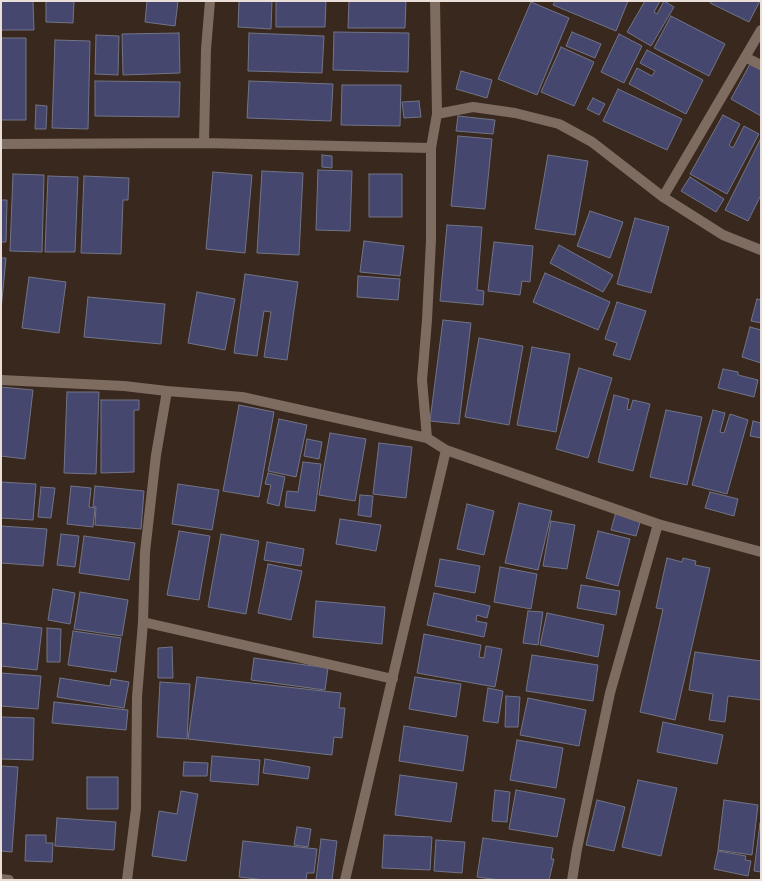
<!DOCTYPE html>
<style>
body{margin:0}
#map{position:relative;width:762px;height:881px;overflow:hidden;background:#38281e;font-family:Helvetica,sans-serif}
canvas{display:block}
.frame{position:absolute;inset:0;border:2px solid #e9ded8;pointer-events:none}
</style>
<div id="map">
<canvas width="762" height="881"></canvas>
<div class="frame"></div>
</div>
<script>
const c = document.querySelector('canvas').getContext('2d');
c.lineJoin = 'round';
function fill(path, color) { c.fillStyle = color; c.fill(path, 'evenodd'); }
const shape = rows => new Path2D(rows.map(r => 'M' + r).join(''));
function trace(path, color, width, dash) { c.strokeStyle = color; c.lineWidth = width; c.lineCap = dash ? 'butt' : 'round'; c.setLineDash(dash || []); c.stroke(path); }
const building = shape([
 [1,1,33,1,34,30,1,30,1,1],
 [46,1,74,1,73,23,46,22,46,1],
 [147,1,178,1,175,26,145,22,147,1],
 [239,1,272,1,271,29,238,27,239,1],
 [276,1,326,1,325,27,276,27,276,1],
 [349,1,406,1,405,28,348,28,349,1],
 [555,1,628,1,616,31,553,5,555,1],
 [645,1,660,1,654,12,657,14,664,1,674,7,651,46,627,32,645,1],
 [711,1,760,1,749,22,710,3,711,1],
 [531,2,569,18,537,95,498,79,531,2],
 [671,16,725,44,709,76,654,48,671,16],
 [334,32,409,33,408,72,333,70,334,32],
 [572,32,601,44,595,58,566,46,572,32],
 [179,33,180,73,123,75,122,34,179,33],
 [249,33,324,36,322,73,248,71,249,33],
 [619,34,642,46,624,83,601,72,619,34],
 [96,35,119,36,118,75,95,74,96,35],
 [1,38,26,38,26,120,1,120,1,38],
 [55,40,90,41,88,129,52,128,55,40],
 [561,47,594,62,574,106,541,92,561,47],
 [647,50,703,80,686,114,629,84,637,68,652,76,655,71,640,63,647,50],
 [750,64,761,70,761,116,731,99,750,64],
 [461,71,492,80,487,98,456,89,461,71],
 [95,81,180,82,179,117,95,116,95,81],
 [249,81,333,84,331,121,247,118,249,81],
 [342,85,401,85,400,126,341,125,342,85],
 [618,89,682,119,667,150,603,121,618,89],
 [593,98,605,104,599,115,587,109,593,98],
 [419,101,421,117,404,118,402,102,419,101],
 [36,105,47,106,46,129,35,129,36,105],
 [723,115,740,124,729,145,733,148,744,126,759,134,727,194,690,174,723,115],
 [458,116,495,120,493,134,456,131,458,116],
 [458,136,492,139,485,209,451,206,458,136],
 [761,138,761,195,748,221,725,210,761,138],
 [322,155,332,156,332,168,322,167,322,155],
 [548,155,588,161,575,235,535,229,548,155],
 [318,170,352,171,350,231,316,230,318,170],
 [262,171,303,173,299,255,257,253,262,171],
 [213,172,252,175,245,253,206,249,213,172],
 [13,174,44,175,42,252,10,251,13,174],
 [369,174,402,174,402,217,369,217,369,174],
 [48,176,78,177,75,252,45,252,48,176],
 [84,176,129,178,128,200,123,200,121,254,81,253,84,176],
 [690,177,724,199,716,212,681,191,690,177],
 [1,200,7,200,6,242,1,242,1,200],
 [590,211,623,222,610,258,577,246,590,211],
 [635,218,669,227,651,293,617,284,635,218],
 [447,225,482,227,477,290,484,291,483,305,440,301,447,225],
 [364,241,404,246,400,276,360,272,364,241],
 [494,242,533,246,530,282,522,281,520,295,488,291,494,242],
 [559,245,613,275,603,292,550,263,559,245],
 [1,258,6,258,1,310,1,258],
 [545,273,610,302,598,330,533,302,545,273],
 [245,274,298,282,287,360,264,357,271,312,264,311,257,356,234,353,245,274],
 [358,276,400,279,398,300,357,297,358,276],
 [29,277,66,282,59,333,22,328,29,277],
 [197,292,235,299,225,350,188,343,197,292],
 [88,297,165,304,161,344,84,337,88,297],
 [757,299,761,300,761,323,751,321,757,299],
 [617,302,646,311,630,360,613,355,617,343,605,339,617,302],
 [443,320,471,323,459,424,430,421,443,320],
 [750,327,761,330,761,363,742,357,750,327],
 [479,338,523,346,509,425,465,417,479,338],
 [532,347,570,354,556,432,517,425,532,347],
 [579,368,612,378,588,458,556,449,579,368],
 [723,369,738,372,738,375,758,380,754,397,718,388,723,369],
 [1,387,33,390,25,459,1,456,1,387],
 [67,392,99,392,96,474,64,473,67,392],
 [614,395,629,399,627,409,630,410,633,400,650,404,633,471,598,462,614,395],
 [101,400,139,400,139,410,134,410,134,472,101,473,101,400],
 [239,405,274,412,259,497,223,491,239,405],
 [666,410,702,417,687,485,650,477,666,410],
 [713,410,725,413,720,432,724,433,730,414,748,420,727,494,692,485,713,410],
 [279,419,307,425,296,477,268,471,279,419],
 [753,421,761,423,761,438,750,436,753,421],
 [330,433,366,439,355,501,319,495,330,433],
 [307,439,322,442,319,459,304,456,307,439],
 [379,443,412,447,406,498,373,494,379,443],
 [303,462,321,464,315,511,285,507,287,491,298,492,303,462],
 [268,473,285,477,279,506,267,503,271,485,265,484,268,473],
 [1,482,36,484,33,520,1,518,1,482],
 [178,484,219,490,212,530,172,524,178,484],
 [71,486,91,488,89,507,95,508,93,527,67,524,71,486],
 [95,486,144,491,141,529,95,525,96,507,93,507,95,486],
 [41,487,55,488,51,518,38,517,41,487],
 [710,492,738,499,734,516,705,508,710,492],
 [360,495,373,496,371,517,358,515,360,495],
 [519,503,552,511,538,570,505,563,519,503],
 [467,504,494,511,484,555,457,549,467,504],
 [616,512,641,519,636,536,611,530,616,512],
 [340,519,381,525,376,551,336,544,340,519],
 [551,521,575,525,567,569,543,566,551,521],
 [1,526,47,529,43,566,1,563,1,526],
 [179,531,210,536,199,600,167,595,179,531],
 [598,531,630,539,618,586,586,578,598,531],
 [61,534,79,536,75,567,57,565,61,534],
 [221,534,259,541,246,614,208,607,221,534],
 [84,536,135,543,129,580,79,573,84,536],
 [267,542,304,549,301,566,264,560,267,542],
 [667,558,682,562,683,558,696,561,695,565,710,568,675,720,640,712,663,609,656,608,667,558],
 [440,559,480,566,475,593,435,586,440,559],
 [268,564,302,571,291,620,258,613,268,564],
 [500,567,537,574,531,609,494,602,500,567],
 [581,585,620,591,616,615,577,608,581,585],
 [53,589,75,593,70,624,48,620,53,589],
 [80,592,128,600,122,636,74,629,80,592],
 [434,593,490,606,487,618,477,615,476,621,487,623,484,637,427,625,434,593],
 [316,601,385,607,382,644,313,637,316,601],
 [528,611,543,612,538,645,523,643,528,611],
 [547,613,604,625,598,657,540,645,547,613],
 [1,623,42,628,37,670,1,666,1,623],
 [47,628,61,629,60,662,47,662,47,628],
 [73,631,121,638,116,672,68,665,73,631],
 [424,634,481,645,479,657,484,658,486,646,502,649,495,687,417,673,424,634],
 [172,647,173,678,158,678,158,648,172,647],
 [695,652,761,661,761,700,728,696,725,722,709,720,713,694,689,690,695,652],
 [532,655,598,665,593,701,526,691,532,655],
 [254,658,328,668,325,690,251,680,254,658],
 [1,673,41,676,38,709,1,706,1,673],
 [197,677,341,693,339,708,345,708,342,738,334,737,332,755,188,739,197,677],
 [415,677,461,684,456,717,409,709,415,677],
 [60,678,110,686,111,679,129,682,124,708,57,697,60,678],
 [160,682,190,684,187,739,157,737,160,682],
 [488,688,503,691,498,723,483,721,488,688],
 [506,696,520,697,518,727,505,727,506,696],
 [528,698,586,710,579,746,520,735,528,698],
 [54,702,128,710,126,730,52,723,54,702],
 [1,717,34,718,33,760,1,759,1,717],
 [663,722,723,735,717,764,657,752,663,722],
 [404,726,468,736,463,771,399,761,404,726],
 [517,740,563,748,556,788,510,780,517,740],
 [212,756,260,760,258,785,210,781,212,756],
 [265,759,310,767,308,779,263,773,265,759],
 [184,762,208,763,207,776,183,776,184,762],
 [1,766,18,767,12,852,1,851,1,766],
 [400,775,457,783,451,822,395,815,400,775],
 [87,777,118,777,118,809,87,809,87,777],
 [638,780,677,788,661,856,622,847,638,780],
 [495,790,510,792,507,822,492,821,495,790],
 [516,790,565,799,557,837,509,829,516,790],
 [181,791,198,794,186,861,152,856,159,811,177,814,181,791],
 [597,800,625,807,614,851,586,845,597,800],
 [724,800,758,805,752,855,718,850,724,800],
 [57,818,116,822,114,850,55,846,57,818],
 [760,823,761,823,761,872,754,871,760,823],
 [297,827,311,829,308,847,294,845,297,827],
 [26,835,46,835,46,843,53,843,52,862,25,861,26,835],
 [384,835,432,837,430,870,382,868,384,835],
 [483,838,553,848,551,859,554,859,549,880,500,880,477,877,483,838],
 [321,839,337,841,332,880,316,880,321,839],
 [436,840,465,842,462,873,434,871,436,840],
 [243,841,317,849,314,873,307,873,306,880,265,880,239,877,243,841],
 [718,851,746,856,745,860,751,861,748,876,714,869,718,851]
]);
fill(building, '#45476e');
trace(building, '#727487', 1);
trace(shape([
 [745,57,761,65],
 [437,114,473,107,515,113,559,124,592,142,663,197,723,235,761,250],
 [204,143,206,49,210,1],
 [1,144,204,143,431,148],
 [663,197,761,30],
 [1,380,124,386,167,391,242,397,427,438,446,450,658,524,761,552],
 [427,438,422,380,427,320,431,240,431,148,437,114,435,1],
 [143,622,393,679],
 [1,879,9,880],
 [127,880,136,809,137,697,143,622,145,552,156,455,167,391],
 [345,880,446,450],
 [572,880,577,849,610,693,658,524]
]), '#7f6c61', 10);
</script>
